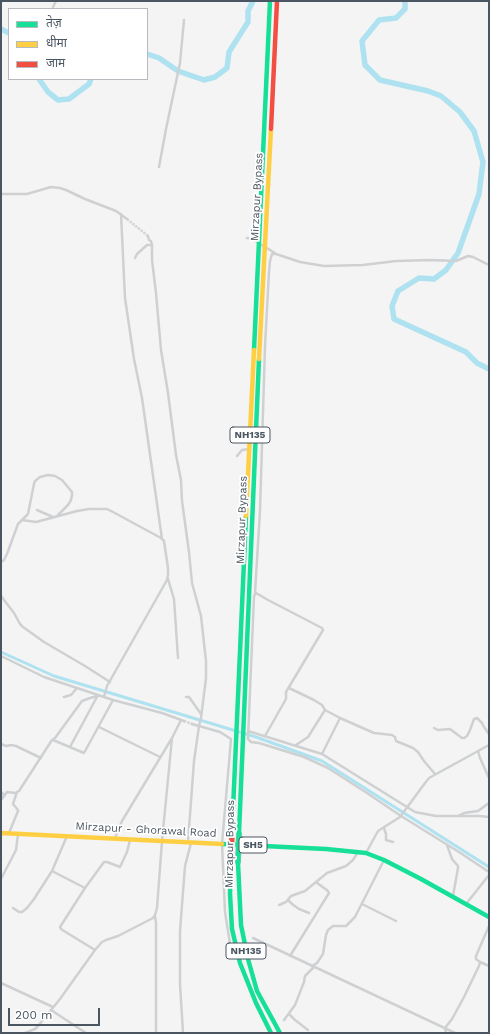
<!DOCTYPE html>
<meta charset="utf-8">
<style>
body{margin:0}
#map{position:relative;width:490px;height:1034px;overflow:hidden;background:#f4f4f4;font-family:"Work Sans","Noto Sans Devanagari",sans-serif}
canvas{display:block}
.frame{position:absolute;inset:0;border:2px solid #4a5661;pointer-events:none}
.legend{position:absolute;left:8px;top:8px;width:140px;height:72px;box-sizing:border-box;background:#fff;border:1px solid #b7bbc0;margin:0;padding:5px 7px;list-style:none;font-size:12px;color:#4a5661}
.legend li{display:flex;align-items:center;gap:8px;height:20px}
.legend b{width:20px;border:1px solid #b7bbc0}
.scale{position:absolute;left:8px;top:1008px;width:92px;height:18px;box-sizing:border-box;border:2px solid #4a5661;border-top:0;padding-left:5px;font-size:12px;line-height:14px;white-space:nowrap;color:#4a5661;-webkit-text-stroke:3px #fff;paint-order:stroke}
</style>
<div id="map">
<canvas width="490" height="1034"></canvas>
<div class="frame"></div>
<ul class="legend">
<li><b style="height:5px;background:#16e098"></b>तेज़</li>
<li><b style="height:5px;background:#ffcf43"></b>धीमा</li>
<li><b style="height:5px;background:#f24e42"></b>जाम</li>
</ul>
<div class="scale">200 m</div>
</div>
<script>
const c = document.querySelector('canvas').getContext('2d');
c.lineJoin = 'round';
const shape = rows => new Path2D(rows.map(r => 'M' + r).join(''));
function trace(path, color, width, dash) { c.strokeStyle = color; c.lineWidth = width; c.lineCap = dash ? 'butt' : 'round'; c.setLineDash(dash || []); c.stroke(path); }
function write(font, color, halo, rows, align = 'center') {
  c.font = font + ' "Work Sans",sans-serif'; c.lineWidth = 3.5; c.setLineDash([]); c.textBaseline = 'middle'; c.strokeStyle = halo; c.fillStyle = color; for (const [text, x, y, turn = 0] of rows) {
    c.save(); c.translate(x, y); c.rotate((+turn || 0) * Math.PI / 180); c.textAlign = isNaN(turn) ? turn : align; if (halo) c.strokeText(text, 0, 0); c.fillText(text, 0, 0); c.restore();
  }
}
trace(shape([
 [1,652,54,676,256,737,322,761,489,867]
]), '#aee2f0', 3);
trace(shape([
 [405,1,405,9,396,18,379,20,362,41,365,65,380,80,428,91,441,96,460,112,474,131,483,162,479,194,458,253,446,270,434,279,419,278,398,291,392,306,394,319,466,352,477,363,489,369],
 [1,29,9,33],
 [147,54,159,58,178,71,204,80,215,77,227,68,229,52,248,22,248,11,253,1],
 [39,79,48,92,58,100,69,99,89,84,91,79]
]), '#aee2f0', 5.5);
trace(shape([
 [127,219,148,236],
 [184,721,192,724]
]), '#d2d4d7', 2.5, [2.5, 1]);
trace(shape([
 [53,7,56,1],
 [159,167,166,129,180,63,184,20],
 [1,194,27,194,51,187,60,188,66,190,85,199,116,211,127,219],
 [121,214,125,298,134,359,142,398,162,539],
 [148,236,149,240,151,241,152,245,152,260,156,293,161,350,168,393,176,455,181,480,182,501,189,552,192,583,201,616,206,661,206,678,201,718,199,726,194,761,188,842],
 [247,238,252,239,275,253],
 [135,258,137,254,147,245,152,245],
 [237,456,242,450,250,449],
 [37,510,53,517],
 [22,520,36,522,77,511,89,509,107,509,113,512,161,538,164,541,168,568,168,575,167,580,107,686,104,697],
 [1,562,4,560,7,554,18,524,28,514,34,484,35,481,40,477,48,475,55,476,62,480,72,492,72,495,71,500,68,505,58,515],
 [168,579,174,599,178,658],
 [255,593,260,511,265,346,269,272,270,261,272,254,276,254,300,262,324,266,363,265,396,261,431,260,456,261,468,256,473,257,489,265],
 [1,596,14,613,20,624,23,627,44,642,85,666,110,682],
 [1,656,44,677,113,700,162,713,184,721],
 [289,688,314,700,322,705,325,710,340,718,374,733,392,735,395,737,396,741,413,748,418,752,424,761,435,774],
 [64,697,71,695,77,688],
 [186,697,189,697,201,714],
 [192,724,220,732,231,739,222,844,225,912,232,956],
 [99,727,160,757],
 [434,728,438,730,450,729,462,738,464,738,467,736,470,730,474,719,477,718,482,723,484,727,489,734],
 [248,731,322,754,415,812,436,816,479,816,489,817],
 [265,736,286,699,286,692,323,630,322,628,268,600,256,593,254,596,248,739,251,742,259,743,304,757,328,768,367,793,401,816,459,852,489,872],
 [53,740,84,753,113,700],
 [1,744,6,746,11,745,16,746,41,758],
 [296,745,308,737,325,710],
 [70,747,98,695],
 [478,751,480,758,489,778],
 [322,754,340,718],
 [1,792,4,795],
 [1,800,7,792,15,793,19,791,52,740,55,738,82,701,90,698,98,696],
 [458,816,464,813,478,811,489,803],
 [384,828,386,834,386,840,393,842],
 [9,833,18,811,18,810,13,804,17,792],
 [115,838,122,821,172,738,181,720],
 [447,845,452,859,458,866,458,868,453,896],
 [366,853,378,831,400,817,425,783,429,778,489,745],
 [52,871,85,888,104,862,107,862,120,867,127,852,130,840],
 [1,879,16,850,18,834],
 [85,888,60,927,61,929,64,931,95,950],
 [288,900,292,904,299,909,309,913],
 [362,904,396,921],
 [466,904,489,875],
 [279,905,286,902,291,896,305,891,327,873,346,866,353,860,358,852],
 [13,908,19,912,22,912,27,908,34,899,52,871,67,836],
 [155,916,156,923,156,1033],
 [253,938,455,1033],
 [290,956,329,893,328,891,316,882],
 [480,962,489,966],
 [1,983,53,1007],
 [51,1010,86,1033],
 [289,1014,295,1020,308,1030],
 [284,1020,295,1005,304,982,305,976,313,968,312,966,317,963,323,954,326,935,328,930,333,926,346,926,355,917,384,860],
 [25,1033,35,1029,38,1026,60,999,95,950,102,942,106,940,118,936,153,918,155,915,157,908,162,841,172,738],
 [183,1033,180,984,180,931,185,866,191,843],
 [446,1033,445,1028,452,1019,464,997,479,966,480,962,476,959,476,956,489,926]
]), '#ced0d2', 2.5);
trace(shape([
 [254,350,270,1],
 [232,832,246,516],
 [239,833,259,359],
 [222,844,326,849,366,853,384,860,421,879,489,917],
 [231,863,230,894,232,929,240,963,256,1003,271,1033],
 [238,863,241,925,248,959,257,991,280,1033]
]), '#16e098', 4.5);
trace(shape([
 [259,359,271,129],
 [246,516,254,350],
 [1,833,222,844]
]), '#ffcf43', 4.5);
trace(shape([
 [271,129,277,1]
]), '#f24e42', 4.5);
const fastBridge = shape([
 [238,863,239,833]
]);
const jamBridge = shape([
 [231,863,232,832]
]);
trace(fastBridge, '#b9bec3', 6, []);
trace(jamBridge, '#b9bec3', 6, []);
trace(fastBridge, '#16e098', 5);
trace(jamBridge, '#f24e42', 5);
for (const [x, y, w] of [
 [250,435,40],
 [253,845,28],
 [246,951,40]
]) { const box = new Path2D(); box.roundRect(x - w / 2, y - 8, w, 16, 3); c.fillStyle = '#fff'; c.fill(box); trace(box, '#4a5661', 1); }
write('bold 10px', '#4a5661', null, [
 ["NH135",250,435],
 ["SH5",253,845],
 ["NH135",246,951]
]);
write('11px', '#4a5661', '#fff', [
 ["Mirzapur Bypass",257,197,-87],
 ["Mirzapur Bypass",242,520,-88],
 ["Mirzapur - Ghorawal Road",146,830,3],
 ["Mirzapur Bypass",230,844,-89]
]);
</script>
